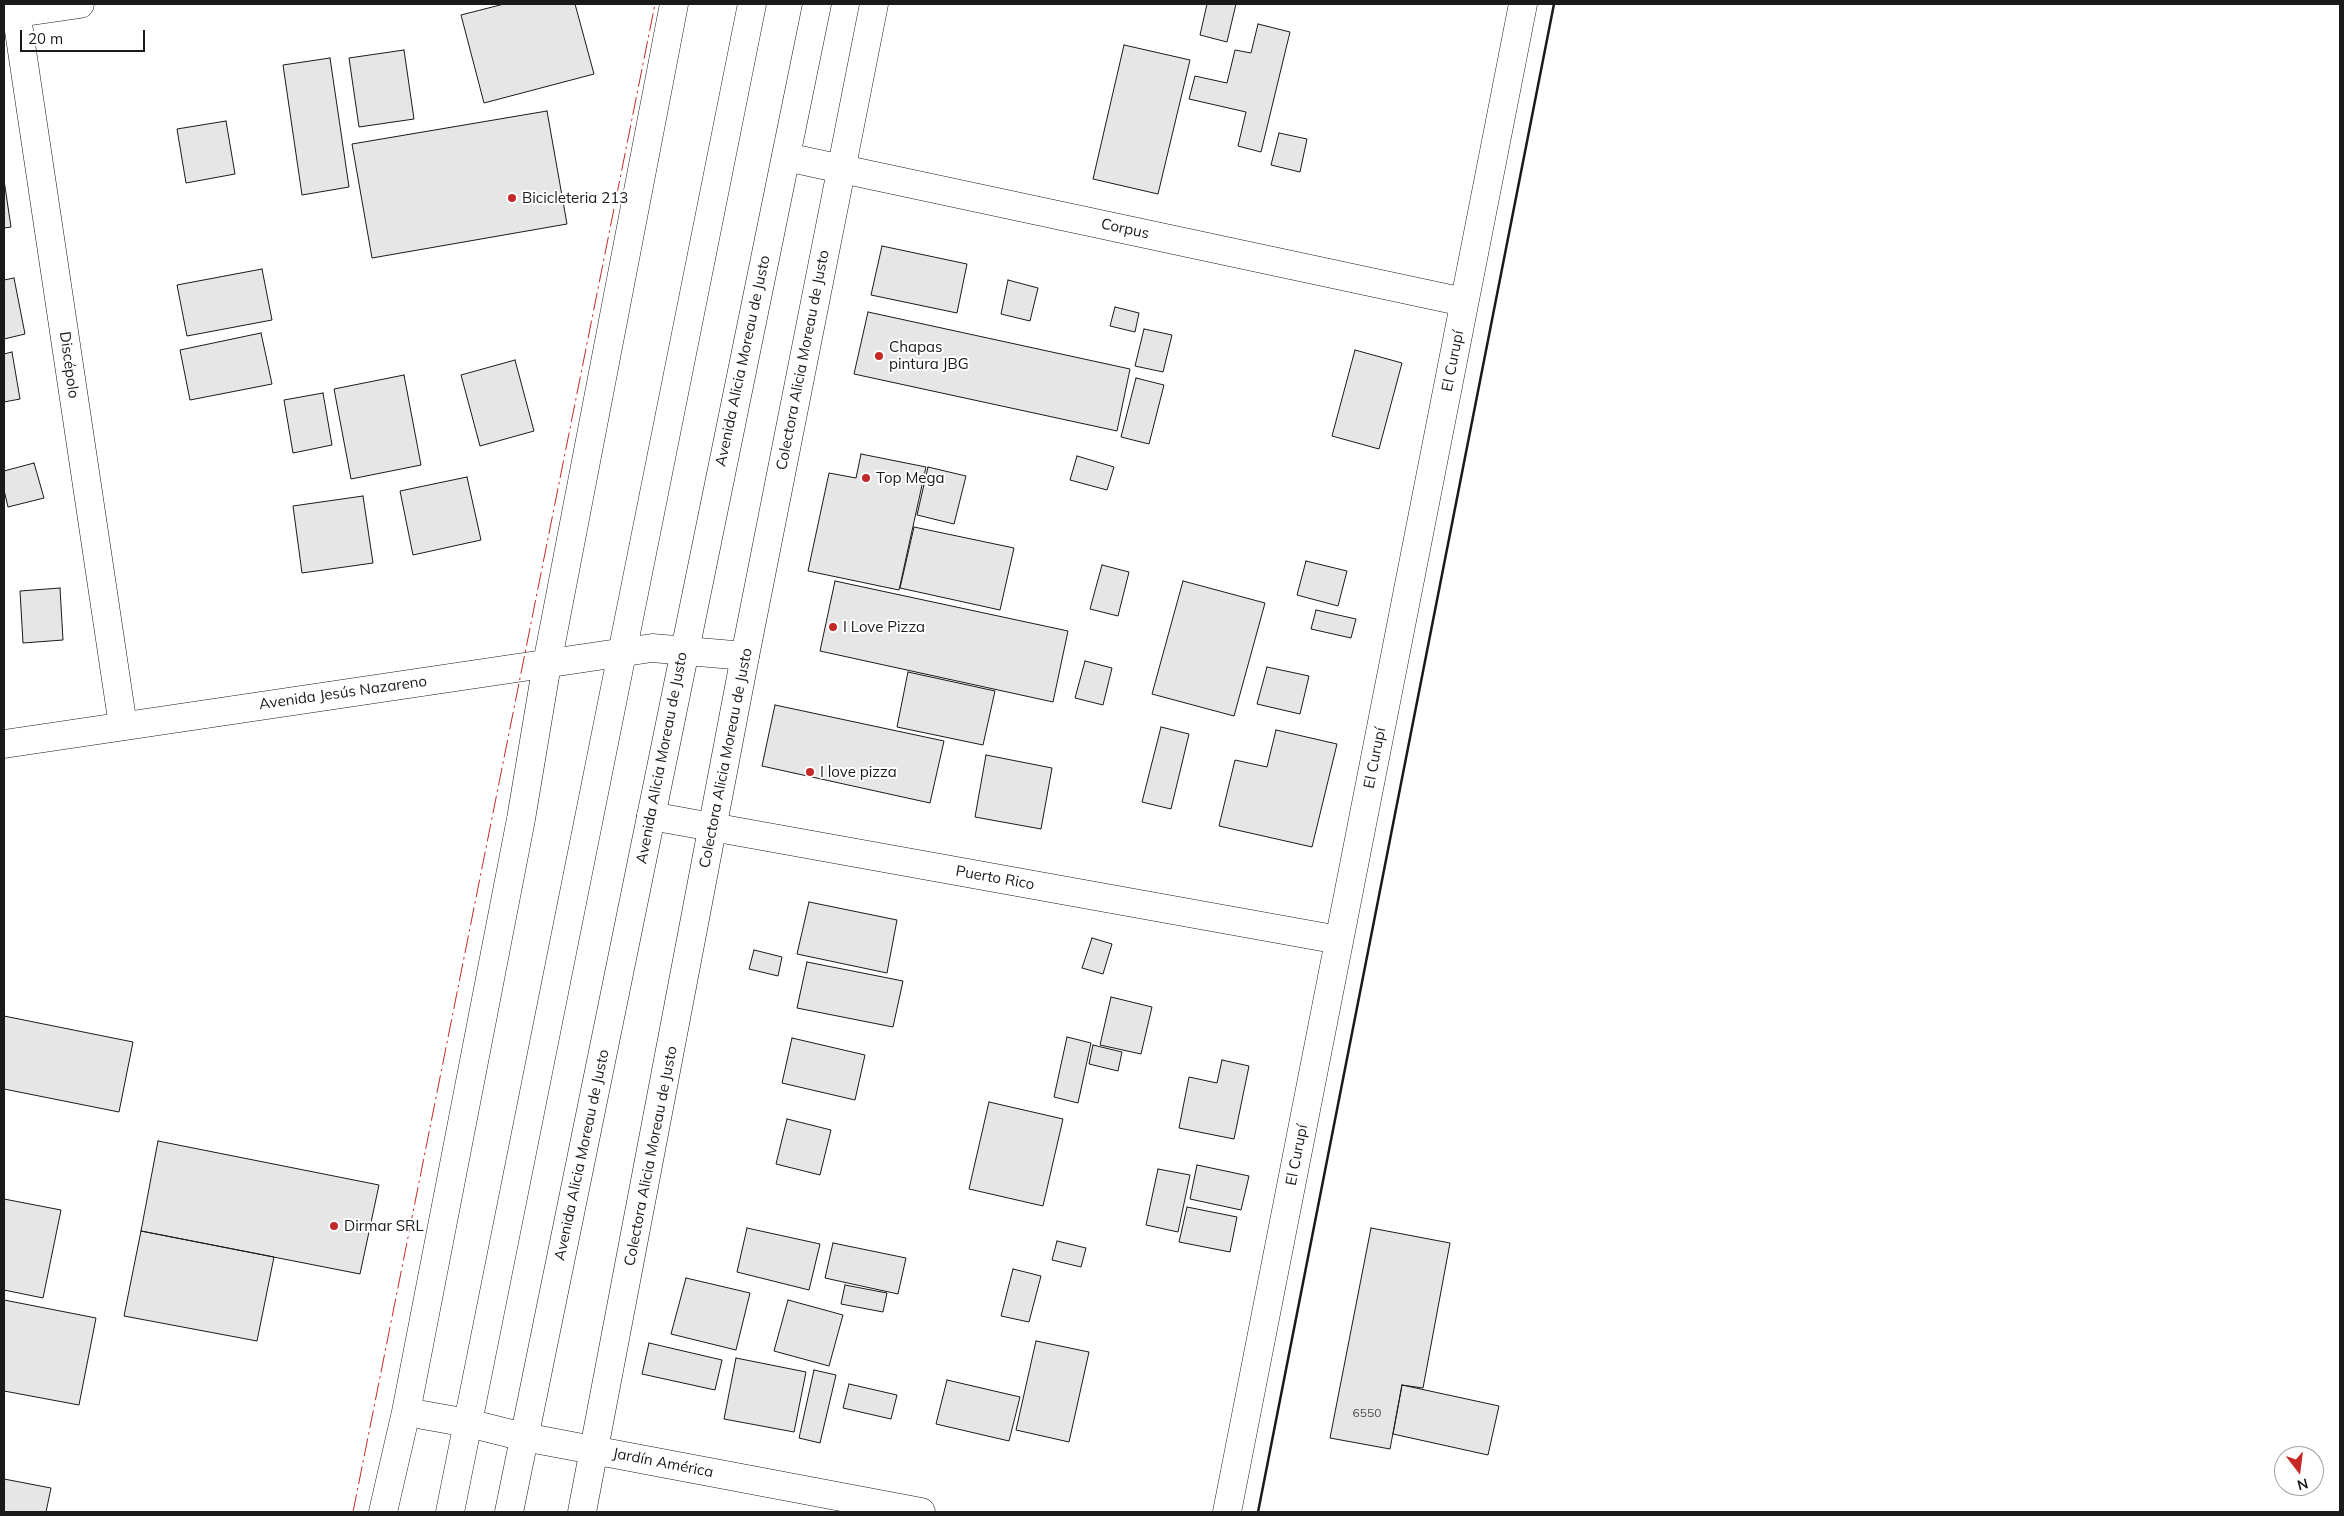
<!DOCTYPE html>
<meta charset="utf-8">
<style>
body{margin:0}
#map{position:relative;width:2344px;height:1516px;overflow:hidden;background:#fff;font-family:Mulish,sans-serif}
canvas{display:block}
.frame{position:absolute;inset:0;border:5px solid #1a1a1a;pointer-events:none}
.north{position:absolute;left:2274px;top:1446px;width:50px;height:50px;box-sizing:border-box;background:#fff;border:1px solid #a3a3a3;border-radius:50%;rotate:165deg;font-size:14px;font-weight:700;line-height:20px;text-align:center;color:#1a1a1a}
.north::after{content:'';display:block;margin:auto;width:18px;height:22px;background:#c62828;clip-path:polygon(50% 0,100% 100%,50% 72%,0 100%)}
.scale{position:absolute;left:20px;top:30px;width:125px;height:22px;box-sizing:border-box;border:2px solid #1a1a1a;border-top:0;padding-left:6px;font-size:15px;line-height:18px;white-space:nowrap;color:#1a1a1a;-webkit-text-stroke:4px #fff;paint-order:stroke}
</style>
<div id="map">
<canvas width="2344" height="1516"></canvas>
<div class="frame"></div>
<div class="north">N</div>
<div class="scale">20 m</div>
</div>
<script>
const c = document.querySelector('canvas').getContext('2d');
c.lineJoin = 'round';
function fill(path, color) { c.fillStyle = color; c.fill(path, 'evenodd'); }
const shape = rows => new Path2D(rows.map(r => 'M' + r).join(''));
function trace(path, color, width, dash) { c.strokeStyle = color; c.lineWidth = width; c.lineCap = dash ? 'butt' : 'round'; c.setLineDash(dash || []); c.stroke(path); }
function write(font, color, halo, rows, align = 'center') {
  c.font = font + ' Mulish,sans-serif'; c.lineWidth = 4; c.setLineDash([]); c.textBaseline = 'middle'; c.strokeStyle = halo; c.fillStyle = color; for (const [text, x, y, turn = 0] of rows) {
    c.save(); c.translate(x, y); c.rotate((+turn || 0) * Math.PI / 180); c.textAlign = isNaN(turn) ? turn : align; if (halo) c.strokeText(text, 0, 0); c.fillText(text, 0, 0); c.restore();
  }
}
const building = shape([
 [504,4,575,4,594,74,484,103,461,15,504,4],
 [1207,4,1236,4,1227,42,1200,35,1207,4],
 [1258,24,1290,32,1261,152,1238,146,1246,112,1189,99,1195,76,1227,83,1235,50,1251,53,1258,24],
 [1124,45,1190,60,1158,194,1093,179,1124,45],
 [404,50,414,119,359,127,349,58,404,50],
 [330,58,349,187,302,195,283,65,330,58],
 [547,111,567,224,372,258,352,144,547,111],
 [226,121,235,174,186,183,177,129,226,121],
 [1279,133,1307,139,1300,172,1271,165,1279,133],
 [4,180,11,227,4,228,4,180],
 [882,246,967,264,957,313,871,295,882,246],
 [262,269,272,320,187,336,177,285,262,269],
 [14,278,25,334,4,339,4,280,14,278],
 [1008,280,1038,288,1030,321,1001,314,1008,280],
 [1115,307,1139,313,1135,332,1110,326,1115,307],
 [868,312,1130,369,1117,431,854,374,868,312],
 [1144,329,1172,335,1163,372,1135,366,1144,329],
 [261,333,272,384,190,400,180,350,261,333],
 [1355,350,1402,363,1379,449,1332,436,1355,350],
 [12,352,20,399,4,402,4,354,12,352],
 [515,360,534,431,480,446,461,375,515,360],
 [404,375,421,465,351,479,334,389,404,375],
 [1136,378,1164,385,1149,444,1121,437,1136,378],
 [323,393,332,445,293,453,284,400,323,393],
 [861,454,926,467,899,590,808,571,829,473,856,478,861,454],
 [1077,456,1114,467,1107,490,1070,480,1077,456],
 [34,463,44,498,8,507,4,490,4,471,34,463],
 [928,467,966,476,954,524,917,515,928,467],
 [467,477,481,540,413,555,400,491,467,477],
 [363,496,373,563,302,573,293,506,363,496],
 [914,527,1014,548,1000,610,900,588,914,527],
 [1306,561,1347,571,1338,606,1297,595,1306,561],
 [1102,565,1129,572,1118,616,1090,609,1102,565],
 [835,581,1068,631,1053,702,820,651,835,581],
 [1183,581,1265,603,1234,716,1152,694,1183,581],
 [60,588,63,640,23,643,20,591,60,588],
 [1316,610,1356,619,1351,638,1311,629,1316,610],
 [1085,661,1112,668,1103,705,1075,698,1085,661],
 [1267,667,1309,676,1300,714,1257,704,1267,667],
 [908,672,995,691,983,745,897,727,908,672],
 [775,705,944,741,930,803,762,766,775,705],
 [1161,727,1189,734,1171,809,1142,802,1161,727],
 [1276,730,1337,744,1312,847,1219,826,1235,760,1267,767,1276,730],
 [986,755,1052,768,1041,829,975,817,986,755],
 [809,902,897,920,887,973,797,954,809,902],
 [1092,938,1112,944,1103,974,1082,968,1092,938],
 [754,950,782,957,778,976,749,969,754,950],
 [807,962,903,981,893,1027,797,1008,807,962],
 [1111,997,1152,1007,1141,1054,1100,1045,1111,997],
 [4,1016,133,1042,119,1112,4,1089,4,1016],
 [1067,1037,1091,1043,1078,1103,1054,1097,1067,1037],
 [792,1038,865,1055,855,1100,782,1083,792,1038],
 [1093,1045,1122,1052,1118,1071,1089,1064,1093,1045],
 [1222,1060,1249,1066,1234,1139,1179,1128,1189,1077,1217,1083,1222,1060],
 [989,1102,1063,1119,1043,1206,969,1189,989,1102],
 [787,1119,831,1130,820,1175,776,1164,787,1119],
 [158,1141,379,1185,360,1274,141,1231,158,1141],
 [1197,1165,1249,1176,1241,1210,1190,1199,1197,1165],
 [1158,1169,1190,1175,1178,1232,1146,1225,1158,1169],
 [4,1199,61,1210,43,1298,4,1290,4,1199],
 [1187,1207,1237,1217,1230,1252,1179,1242,1187,1207],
 [747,1228,820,1244,809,1290,737,1272,747,1228],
 [1371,1228,1450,1243,1423,1388,1402,1385,1390,1449,1330,1438,1371,1228],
 [141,1231,274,1257,257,1341,124,1316,141,1231],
 [1057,1241,1086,1248,1081,1267,1052,1260,1057,1241],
 [833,1243,906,1258,898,1294,825,1278,833,1243],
 [1013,1269,1041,1276,1029,1322,1001,1316,1013,1269],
 [686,1278,750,1293,736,1350,671,1334,686,1278],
 [845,1285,887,1293,883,1312,841,1304,845,1285],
 [4,1300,96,1318,79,1405,4,1391,4,1300],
 [788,1300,843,1315,829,1366,774,1351,788,1300],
 [1036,1341,1089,1352,1069,1442,1016,1430,1036,1341],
 [649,1343,722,1360,715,1390,642,1374,649,1343],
 [736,1358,806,1372,794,1432,724,1419,736,1358],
 [814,1370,836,1375,820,1443,799,1438,814,1370],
 [947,1380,1020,1397,1009,1441,936,1424,947,1380],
 [849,1384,897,1395,891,1419,843,1408,849,1384],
 [1402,1385,1499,1406,1488,1455,1393,1434,1402,1385],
 [4,1479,51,1488,46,1512,4,1512,4,1479]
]);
fill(building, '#e6e6e6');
trace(building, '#1a1a1a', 1);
const minor = shape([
 [15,4,123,726],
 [4,15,80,4],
 [786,157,1464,302],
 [651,816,1339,940],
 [406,1412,468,1423,524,1437,921,1512],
 [383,1512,406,1412,521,819,547,664,674,4],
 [582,1512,745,656,874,4],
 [1227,1512,1523,4]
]);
const major = shape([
 [4,744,652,648,745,656],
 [450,1512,752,4],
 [509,1512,817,4]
]);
trace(minor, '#1a1a1a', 29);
trace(major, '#1a1a1a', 29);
trace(minor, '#fff', 28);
trace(major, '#fff', 28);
trace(shape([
 [1258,1512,1554,4]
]), '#1a1a1a', 2.5);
trace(shape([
 [353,1512,655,4]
]), '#c62828', 1, [18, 4, 2.5, 4]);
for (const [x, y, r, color] of [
 [512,198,5,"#c62828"],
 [879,356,5,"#c62828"],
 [866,478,5,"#c62828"],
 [833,627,5,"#c62828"],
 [810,772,5,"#c62828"],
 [334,1226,5,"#c62828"]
]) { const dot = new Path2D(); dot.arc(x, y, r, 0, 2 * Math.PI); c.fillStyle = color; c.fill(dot); trace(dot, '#fff', 2); }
write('12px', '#4d4d4d', null, [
 ["6550",1367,1413]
]);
write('15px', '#1a1a1a', '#fff', [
 ["Bicicleteria 213",522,198],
 ["Chapas",889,347],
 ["pintura JBG",889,364],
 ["Top Mega",876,478],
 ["I Love Pizza",843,627],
 ["I love pizza",820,772],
 ["Dirmar SRL",344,1226]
], 'left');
write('15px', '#1a1a1a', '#fff', [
 ["Corpus",1125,229,12],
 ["Colectora Alicia Moreau de Justo",803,360,-79],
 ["Avenida Alicia Moreau de Justo",743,361,-78],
 ["El Curupí",1453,361,-79],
 ["Discépolo",69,365,82],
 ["Avenida Jesús Nazareno",343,693,-8],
 ["Avenida Alicia Moreau de Justo",662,758,-79],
 ["Colectora Alicia Moreau de Justo",726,758,-79],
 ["El Curupí",1375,758,-79],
 ["Puerto Rico",995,878,10],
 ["Avenida Alicia Moreau de Justo",582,1155,-78],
 ["El Curupí",1297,1155,-79],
 ["Colectora Alicia Moreau de Justo",651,1156,-79],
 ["Jardín América",663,1463,11]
]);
</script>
